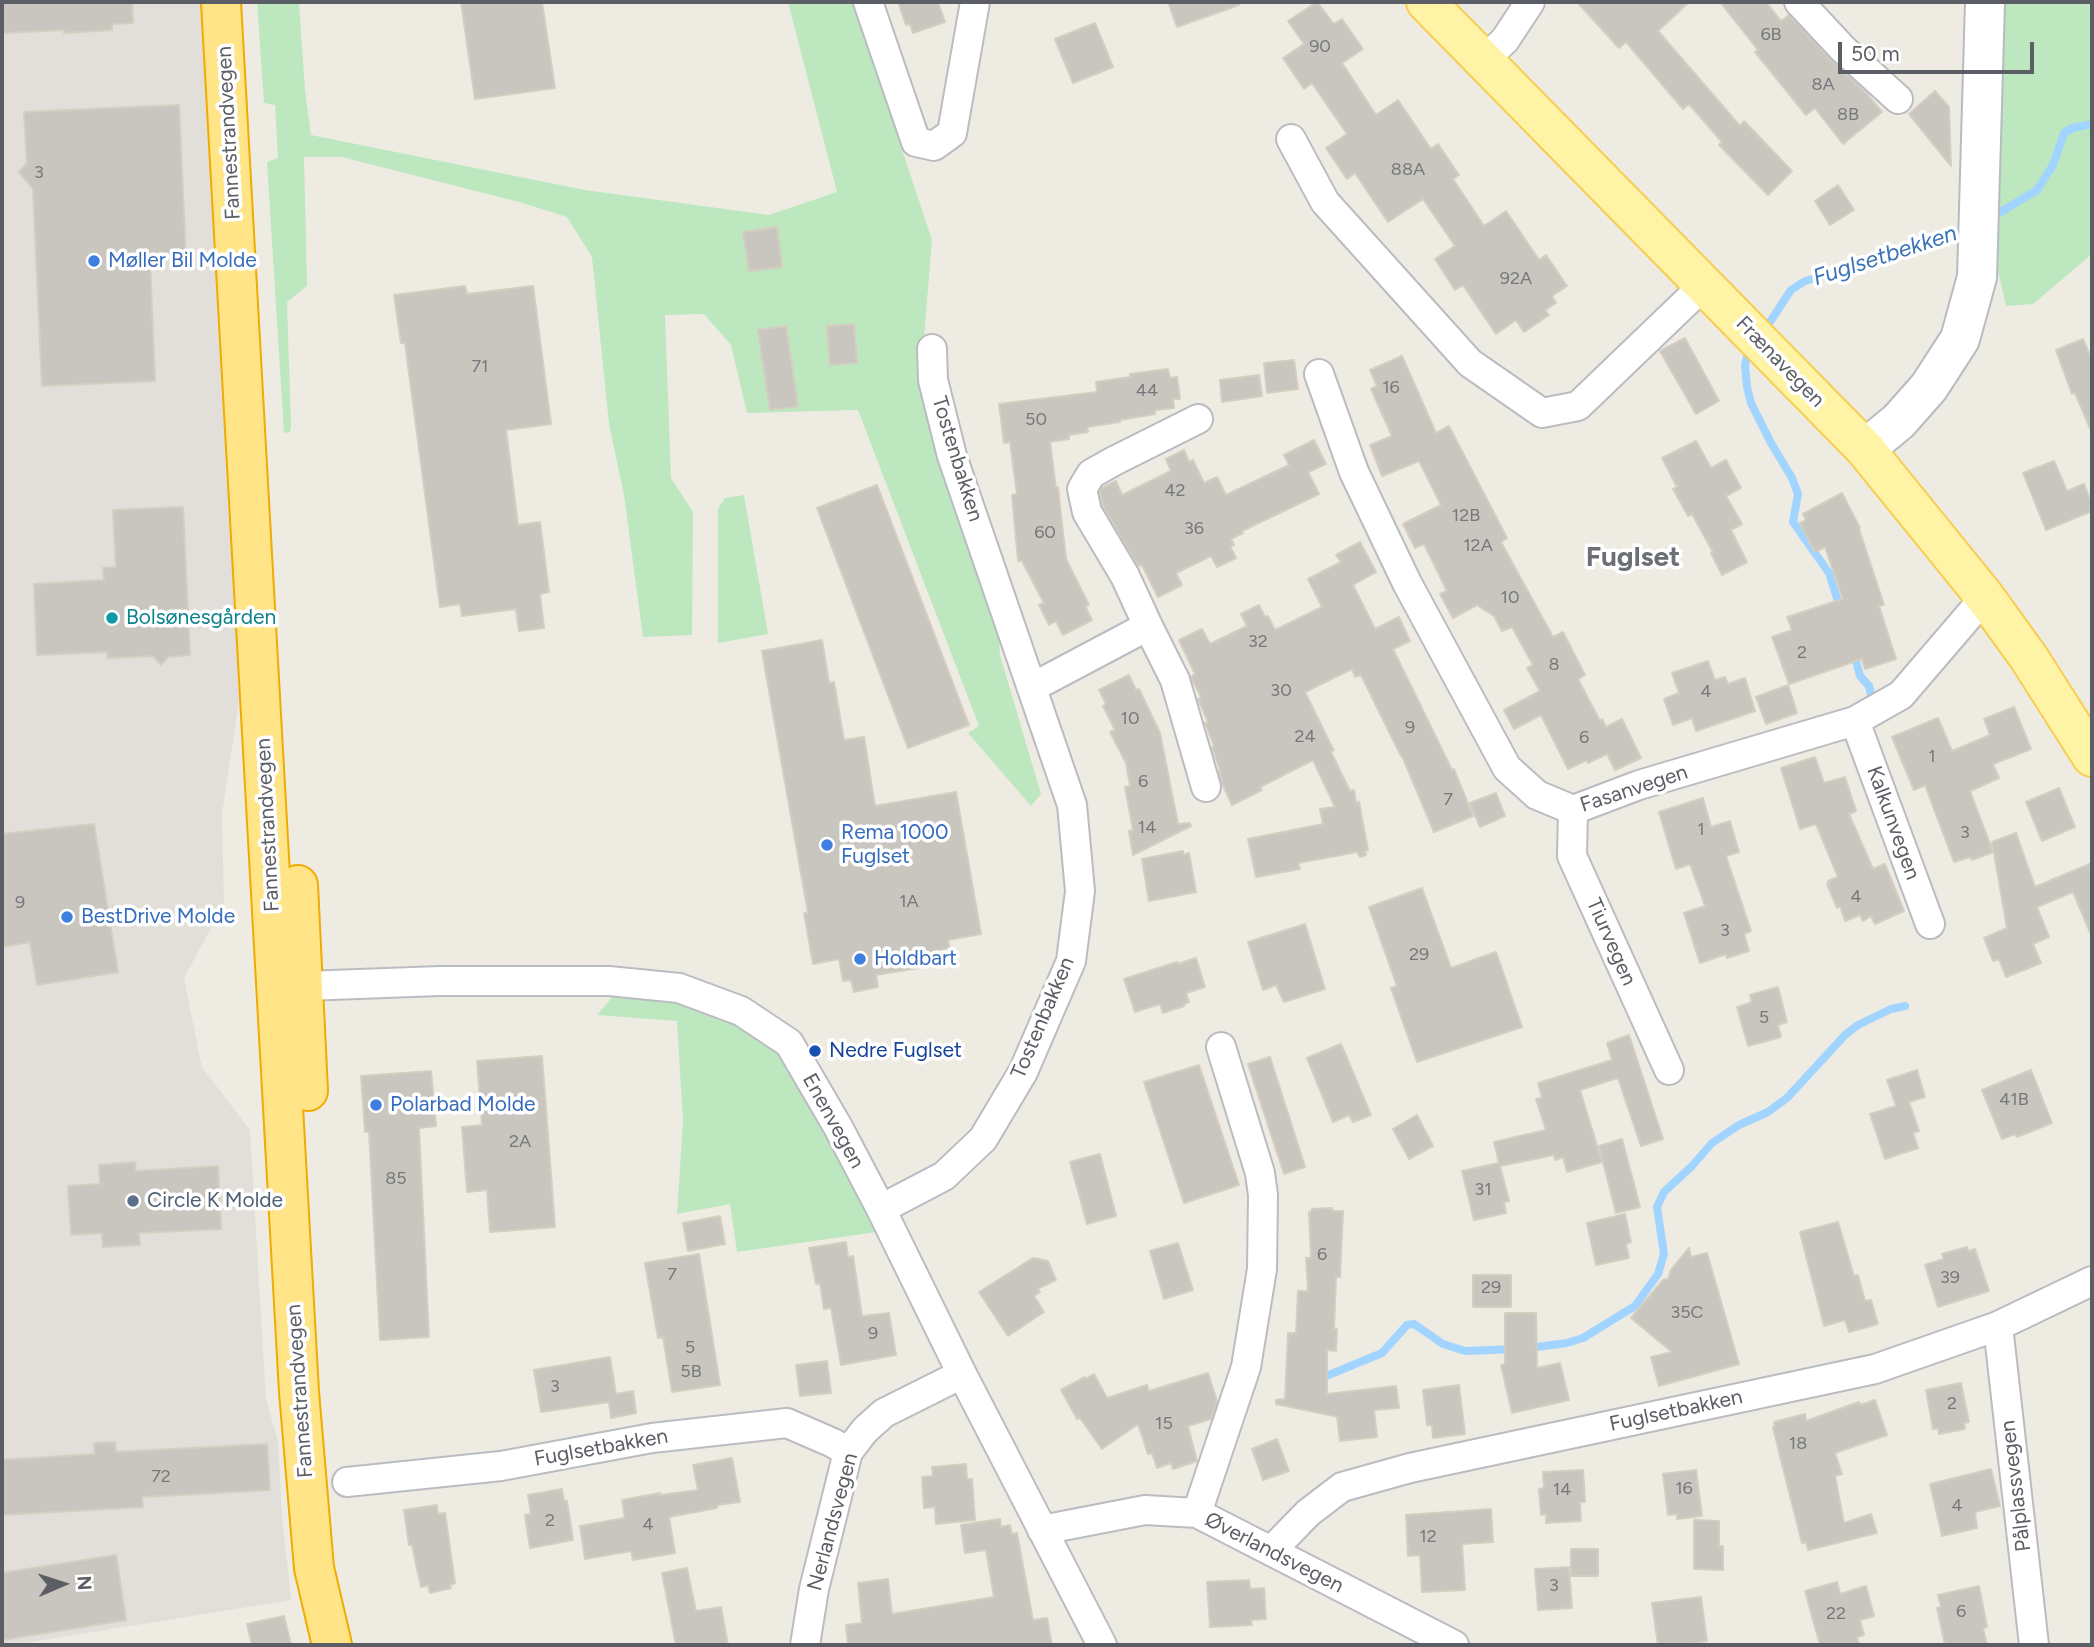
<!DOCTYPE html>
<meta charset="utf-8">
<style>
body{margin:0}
#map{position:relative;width:2094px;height:1647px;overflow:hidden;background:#eeece2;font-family:Figtree,sans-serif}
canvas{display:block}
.frame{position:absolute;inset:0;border:4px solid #5b5e64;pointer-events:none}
.north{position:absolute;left:28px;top:1549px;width:70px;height:70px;-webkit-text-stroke:5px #fff;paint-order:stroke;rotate:87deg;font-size:19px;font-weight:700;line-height:28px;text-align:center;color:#5b5e64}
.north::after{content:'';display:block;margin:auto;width:24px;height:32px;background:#5b5e64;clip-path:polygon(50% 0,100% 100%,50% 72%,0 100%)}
.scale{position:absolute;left:1838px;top:42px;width:196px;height:32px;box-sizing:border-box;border:4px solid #5b5e64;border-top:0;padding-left:9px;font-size:21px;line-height:24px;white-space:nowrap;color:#5b5e64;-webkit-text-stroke:5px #fff;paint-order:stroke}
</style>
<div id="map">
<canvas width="2094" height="1647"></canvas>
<div class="frame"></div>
<div class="north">N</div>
<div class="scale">50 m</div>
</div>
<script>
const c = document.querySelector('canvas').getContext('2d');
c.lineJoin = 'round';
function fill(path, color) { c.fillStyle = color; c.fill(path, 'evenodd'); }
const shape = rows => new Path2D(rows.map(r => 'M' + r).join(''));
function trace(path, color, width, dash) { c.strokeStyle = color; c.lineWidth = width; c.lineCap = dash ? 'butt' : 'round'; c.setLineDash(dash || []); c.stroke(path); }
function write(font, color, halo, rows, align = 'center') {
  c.font = font + ' Figtree,sans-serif'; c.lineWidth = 7; c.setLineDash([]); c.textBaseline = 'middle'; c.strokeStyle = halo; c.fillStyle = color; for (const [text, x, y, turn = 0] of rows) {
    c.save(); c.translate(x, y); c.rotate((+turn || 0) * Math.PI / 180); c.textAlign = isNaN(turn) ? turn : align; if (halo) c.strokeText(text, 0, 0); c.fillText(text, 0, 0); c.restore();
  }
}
fill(shape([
 [2,2,214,2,226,251,239,701,222,814,224,904,184,978,202,1067,250,1130,266,1399,278,1441,282,1516,291,1600,13,1645,2,1645]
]), '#e2dfda');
fill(shape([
 [257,2,299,2,305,90,311,135,585,190,769,215,837,192,788,2,853,2,932,240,924,338,997,603,1000,655,1041,794,1031,806,968,733,979,726,858,410,747,413,731,345,704,314,665,315,671,478,693,512,692,635,643,637,624,495,609,424,592,257,567,217,519,202,342,157,304,157,307,286,287,302,291,426,290,432,284,433,267,162,278,158,275,105,264,103],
 [1985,2,2092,2,2092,254,2033,304,2006,306,1975,171],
 [744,495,768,634,718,643,718,509,725,498],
 [615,994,679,1002,737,1026,780,1053,877,1232,737,1252,730,1204,677,1214,683,1121,677,1021,597,1015]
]), '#bde7bf');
trace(shape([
 [1991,218,2037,190,2053,165,2064,133,2072,128,2092,124],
 [1764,331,1791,290,1805,281,1937,244,1967,230],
 [1753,348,1748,353,1745,365,1747,387,1751,403,1771,443,1792,478,1798,494,1793,522,1829,573,1841,611],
 [1854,653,1860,676,1869,686,1872,699],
 [1529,1348,1567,1343,1583,1338,1635,1306,1658,1274,1664,1254,1657,1207,1664,1192,1692,1166,1712,1143,1739,1125,1768,1112,1787,1098,1846,1034,1858,1025,1891,1009,1905,1006],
 [1319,1379,1382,1353,1407,1325,1414,1324,1443,1344,1465,1351,1516,1349]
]), '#a1d4ff', 8);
const building = shape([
 [2,2,132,2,133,23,112,24,112,30,64,33,64,30,3,33,2,2],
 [461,2,542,2,555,88,475,99,461,2],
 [898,2,938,2,945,22,913,33,910,24,906,25,898,2],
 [1168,2,1238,2,1239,5,1177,27,1168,2],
 [1317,2,1334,24,1342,19,1363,49,1342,63,1376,115,1398,100,1431,149,1438,144,1459,175,1453,179,1484,226,1506,211,1539,260,1546,255,1567,286,1552,296,1556,303,1545,310,1549,315,1524,332,1516,320,1496,334,1463,285,1455,290,1435,259,1455,246,1423,199,1388,222,1355,173,1347,179,1326,148,1347,134,1312,83,1304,89,1283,58,1304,44,1288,21,1317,2],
 [1577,2,1689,2,1658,31,1740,126,1744,121,1792,171,1768,195,1719,145,1722,142,1689,104,1683,109,1626,42,1619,48,1577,2],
 [1720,2,1766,2,1781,21,1789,15,1831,60,1867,94,1882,112,1843,144,1815,108,1806,115,1755,52,1758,50,1720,2],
 [1095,23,1113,67,1073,83,1055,39,1095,23],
 [1935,91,1949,107,1951,166,1909,114,1935,91],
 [179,105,186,259,150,261,155,381,42,386,33,189,19,172,27,163,24,112,179,105],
 [1838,185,1854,210,1830,225,1815,201,1838,185],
 [777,227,782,267,749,271,743,232,777,227],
 [465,286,467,294,533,286,551,424,506,430,518,525,540,522,549,592,540,594,544,628,519,631,516,609,462,616,460,604,440,607,405,343,401,343,394,295,465,286],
 [854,324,857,363,830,365,827,326,854,324],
 [786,326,798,406,770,410,758,330,786,326],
 [1685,338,1719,401,1696,414,1660,351,1685,338],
 [2083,339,2092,360,2092,433,2075,393,2072,394,2056,350,2083,339],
 [1402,356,1436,433,1449,426,1507,538,1501,542,1553,637,1563,632,1585,675,1578,679,1600,721,1602,719,1606,727,1622,719,1641,758,1615,770,1607,754,1588,763,1587,760,1568,769,1541,715,1514,729,1504,710,1540,691,1527,668,1533,665,1512,627,1502,631,1494,616,1477,605,1453,618,1440,594,1447,591,1424,544,1415,548,1403,524,1441,505,1419,461,1382,476,1370,445,1392,436,1371,389,1377,386,1370,370,1402,356],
 [1294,360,1298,389,1267,393,1264,363,1294,360],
 [1168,369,1170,378,1177,377,1180,399,1173,399,1174,408,1155,410,1155,414,1120,420,1120,422,1087,427,1088,432,1069,435,1069,439,1050,442,1056,488,1058,487,1066,559,1089,605,1085,606,1092,620,1063,635,1056,621,1049,625,1039,605,1044,603,1022,561,1018,561,1012,495,1017,494,1010,442,1004,443,999,404,1097,392,1096,382,1130,377,1130,374,1168,369],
 [1259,375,1262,396,1222,402,1220,380,1259,375],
 [1314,440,1326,464,1308,472,1319,494,1242,531,1243,533,1231,539,1234,545,1230,546,1236,558,1217,567,1211,556,1176,573,1182,585,1158,597,1142,565,1138,566,1103,506,1100,492,1102,488,1116,481,1122,495,1171,471,1166,459,1184,450,1189,462,1193,460,1204,483,1217,477,1226,495,1289,465,1284,455,1314,440],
 [1696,441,1711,468,1726,460,1741,488,1726,496,1742,524,1731,530,1747,562,1722,575,1711,553,1713,552,1692,514,1688,516,1673,489,1677,487,1662,458,1696,441],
 [2054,461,2067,491,2084,484,2092,504,2092,511,2046,530,2023,473,2054,461],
 [877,485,969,725,908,748,817,508,877,485],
 [1842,493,1860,528,1859,529,1884,605,1879,606,1896,659,1865,669,1862,659,1789,684,1772,637,1792,630,1787,617,1843,599,1825,547,1815,552,1800,523,1806,520,1803,514,1842,493],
 [183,507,190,655,168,657,161,665,153,656,108,658,107,652,37,655,34,584,104,580,103,568,116,567,113,510,183,507],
 [1360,542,1376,572,1353,585,1375,629,1399,617,1410,641,1393,649,1452,770,1454,769,1473,816,1434,832,1402,756,1401,756,1361,675,1355,677,1352,669,1305,692,1330,743,1334,750,1331,752,1350,791,1354,790,1356,803,1359,802,1368,850,1365,851,1366,855,1360,857,1357,852,1298,863,1300,869,1256,877,1248,839,1323,824,1320,809,1335,807,1313,760,1260,787,1262,790,1232,805,1222,783,1219,771,1220,770,1212,747,1214,746,1205,723,1208,722,1198,699,1201,697,1191,677,1195,674,1179,640,1202,629,1210,644,1247,626,1241,614,1259,605,1265,617,1268,616,1275,630,1322,607,1308,579,1341,562,1336,555,1360,542],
 [822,640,829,683,834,682,844,740,864,737,875,806,956,792,981,934,948,940,950,948,934,951,936,965,876,975,878,987,854,992,851,980,843,981,839,959,813,964,804,913,808,913,762,651,822,640],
 [1708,661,1715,680,1725,677,1728,684,1745,678,1755,711,1696,731,1692,718,1673,725,1664,699,1679,693,1672,673,1708,661],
 [1129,675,1136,690,1139,689,1160,733,1178,824,1190,823,1191,826,1133,855,1129,831,1133,830,1125,787,1130,786,1126,763,1110,732,1115,730,1103,706,1106,704,1099,690,1129,675],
 [1788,685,1797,713,1766,724,1756,697,1788,685],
 [2014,707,2031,749,1993,764,1999,778,1970,791,1993,852,1972,860,1970,857,1954,862,1925,785,1914,790,1892,737,1938,718,1952,751,1990,735,1984,719,2014,707],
 [1815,757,1824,783,1845,777,1856,811,1849,814,1873,869,1885,864,1904,911,1875,924,1871,916,1863,921,1860,915,1845,921,1840,906,1837,908,1827,884,1829,883,1828,881,1838,877,1816,824,1800,829,1781,768,1815,757],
 [2059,788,2075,827,2042,841,2026,802,2059,788],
 [1496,793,1505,816,1480,827,1470,803,1496,793],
 [1703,798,1711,827,1730,821,1739,852,1726,856,1751,931,1744,934,1749,951,1727,958,1726,954,1700,963,1684,913,1705,906,1690,864,1676,869,1659,812,1703,798],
 [94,824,118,972,37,985,30,942,2,947,2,834,94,824],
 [2016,833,2035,887,2092,863,2092,937,2073,892,2037,907,2049,937,2033,944,2041,963,2006,977,1999,959,1993,961,1984,938,2007,928,1992,842,2016,833],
 [1183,851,1183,855,1189,853,1196,892,1149,901,1142,859,1183,851],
 [1422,888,1451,968,1496,952,1522,1027,1417,1062,1391,988,1397,986,1369,907,1422,888],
 [1305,924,1325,989,1284,1002,1276,985,1263,990,1248,942,1305,924],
 [1196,958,1205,987,1186,993,1189,1002,1184,1004,1184,1006,1163,1013,1160,1004,1135,1012,1124,979,1177,962,1178,964,1196,958],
 [1778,987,1787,1022,1778,1025,1781,1037,1748,1046,1737,1007,1752,1002,1750,995,1778,987],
 [1629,1035,1663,1139,1641,1146,1618,1078,1580,1090,1602,1162,1567,1172,1563,1157,1555,1160,1554,1155,1500,1166,1509,1201,1504,1202,1506,1213,1474,1220,1462,1171,1499,1163,1494,1142,1546,1130,1536,1099,1542,1098,1538,1083,1612,1060,1607,1043,1629,1035],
 [1341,1044,1371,1115,1353,1122,1349,1115,1333,1122,1307,1058,1341,1044],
 [542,1056,555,1227,490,1232,487,1190,467,1192,462,1127,482,1125,477,1061,542,1056],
 [1270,1057,1305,1167,1284,1174,1248,1064,1270,1057],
 [1199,1065,1239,1185,1184,1203,1144,1082,1199,1065],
 [1917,1070,1925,1097,1909,1102,1919,1131,1913,1133,1918,1148,1885,1159,1870,1114,1896,1106,1887,1080,1917,1070],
 [2031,1070,2052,1123,2017,1137,2015,1134,2002,1139,1982,1090,2031,1070],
 [431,1071,436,1126,419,1128,429,1337,380,1340,369,1131,365,1132,361,1076,431,1071],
 [1417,1115,1433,1146,1409,1159,1393,1129,1417,1115],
 [1622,1139,1640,1207,1616,1213,1599,1146,1622,1139],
 [1100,1154,1116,1216,1087,1224,1070,1162,1100,1154],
 [135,1162,136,1171,218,1166,221,1229,139,1233,140,1245,103,1247,102,1233,71,1235,68,1186,100,1184,99,1165,135,1162],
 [1332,1208,1332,1211,1343,1211,1340,1277,1336,1277,1334,1329,1337,1329,1336,1351,1327,1350,1327,1394,1396,1386,1399,1408,1374,1410,1377,1437,1340,1441,1337,1417,1339,1417,1276,1404,1276,1400,1285,1399,1288,1333,1296,1333,1298,1291,1308,1291,1306,1258,1311,1258,1309,1212,1312,1212,1312,1209,1332,1208],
 [1625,1214,1631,1242,1626,1244,1629,1258,1596,1265,1587,1223,1625,1214],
 [720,1216,725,1244,688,1251,683,1223,720,1216],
 [1838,1222,1854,1276,1858,1275,1865,1301,1871,1300,1878,1324,1849,1332,1845,1320,1824,1326,1800,1232,1838,1222],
 [846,1242,848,1257,853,1256,862,1316,889,1313,896,1355,841,1365,831,1308,824,1309,820,1283,816,1284,809,1248,846,1242],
 [1178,1243,1193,1290,1164,1299,1150,1251,1178,1243],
 [1967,1247,1968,1251,1975,1249,1989,1291,1938,1307,1925,1265,1944,1259,1942,1254,1967,1247],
 [1689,1248,1691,1257,1707,1253,1739,1364,1659,1386,1651,1357,1672,1352,1631,1318,1663,1280,1668,1279,1671,1270,1689,1248],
 [699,1254,720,1385,672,1392,663,1337,658,1338,645,1263,699,1254],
 [1033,1258,1048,1261,1056,1280,1037,1289,1040,1292,1034,1296,1044,1312,1008,1336,979,1292,1033,1258],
 [1473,1275,1511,1275,1511,1307,1473,1307,1473,1275],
 [1505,1313,1536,1313,1537,1368,1560,1363,1569,1400,1512,1413,1501,1365,1505,1364,1505,1313],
 [610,1357,616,1394,633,1391,636,1413,611,1418,609,1402,541,1412,534,1370,610,1357],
 [827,1361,831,1393,800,1396,796,1365,827,1361],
 [1208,1373,1217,1401,1211,1419,1188,1426,1197,1461,1173,1469,1171,1463,1157,1468,1152,1453,1148,1454,1138,1424,1102,1449,1080,1418,1077,1419,1061,1390,1085,1377,1086,1379,1094,1374,1107,1398,1147,1385,1149,1391,1208,1373],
 [1961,1383,1969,1422,1964,1423,1965,1429,1939,1434,1938,1428,1933,1429,1926,1390,1961,1383],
 [1459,1385,1465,1434,1433,1438,1432,1425,1427,1425,1423,1390,1459,1385],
 [1875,1400,1887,1435,1835,1453,1842,1474,1835,1476,1844,1523,1871,1514,1877,1533,1808,1550,1806,1542,1802,1543,1781,1460,1773,1427,1775,1427,1774,1422,1805,1414,1806,1421,1859,1402,1860,1405,1875,1400],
 [1277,1439,1289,1471,1263,1480,1252,1449,1277,1439],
 [115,1442,116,1452,267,1444,270,1490,142,1497,143,1507,2,1515,2,1460,95,1454,94,1443,115,1442],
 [732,1458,740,1502,717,1505,717,1508,669,1517,675,1553,633,1560,631,1551,585,1559,580,1526,625,1518,622,1500,660,1493,660,1495,698,1490,693,1465,732,1458],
 [966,1464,967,1479,972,1479,975,1520,936,1524,935,1507,924,1508,922,1477,933,1476,932,1467,966,1464],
 [1991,1469,2000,1506,1975,1512,1977,1528,1942,1536,1930,1484,1991,1469],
 [1583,1470,1585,1502,1580,1502,1581,1521,1546,1523,1546,1514,1541,1515,1539,1489,1544,1488,1543,1472,1583,1470],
 [1696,1470,1702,1516,1677,1519,1677,1514,1668,1515,1663,1474,1696,1470],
 [562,1489,564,1501,567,1501,573,1540,530,1548,525,1515,531,1514,528,1495,562,1489],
 [437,1505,438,1514,445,1513,455,1583,450,1585,451,1588,430,1593,428,1585,421,1587,412,1545,409,1545,404,1510,437,1505],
 [1491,1509,1493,1542,1462,1544,1465,1590,1422,1592,1420,1555,1408,1556,1406,1515,1491,1509],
 [1000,1519,1001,1527,1010,1525,1012,1534,1017,1533,1033,1620,1047,1618,1052,1645,848,1645,846,1625,862,1623,858,1583,888,1579,892,1614,994,1597,986,1550,965,1553,961,1525,1000,1519],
 [1694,1520,1719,1521,1719,1546,1723,1546,1723,1570,1694,1569,1694,1520],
 [1571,1549,1598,1549,1598,1576,1571,1576,1571,1549],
 [116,1555,126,1620,2,1640,2,1573,116,1555],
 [1569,1567,1572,1608,1538,1610,1535,1569,1569,1567],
 [687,1568,696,1611,721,1607,728,1645,676,1645,662,1573,687,1568],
 [1249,1580,1250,1589,1264,1588,1266,1619,1251,1620,1252,1625,1210,1627,1207,1582,1249,1580],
 [1837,1582,1840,1594,1866,1586,1874,1616,1860,1620,1864,1635,1857,1637,1859,1645,1820,1645,1805,1591,1837,1582],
 [1979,1586,1987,1627,1983,1628,1987,1645,1945,1645,1937,1608,1941,1607,1938,1595,1979,1586],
 [1701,1597,1707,1641,1695,1643,1696,1645,1658,1645,1652,1603,1701,1597],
 [284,1616,291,1645,252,1645,247,1624,284,1616]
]);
fill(building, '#c9c6bf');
trace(building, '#d3cec0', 2);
const street = shape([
 [868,2,916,142,934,146,952,133,975,2],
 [1799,2,1843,49,1898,99],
 [1484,60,1505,40,1530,2],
 [1291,139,1325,202,1470,363,1542,413,1578,406,1704,285],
 [1319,374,1354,472,1407,583,1507,768,1537,795,1573,810,1639,785,1855,721,1901,695,1985,597],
 [1198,419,1114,461,1091,474,1082,489,1087,512,1125,576,1148,626,1175,680,1206,787],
 [1033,687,1148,626],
 [1855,721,1930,924],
 [1573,810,1572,856,1669,1070],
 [304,986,440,981,609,981,679,988,741,1011,789,1043,838,1127,881,1209,962,1374,1102,1645],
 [881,1209,944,1176,983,1139,1023,1072,1071,961,1080,891,1072,805,952,456,933,380,932,349],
 [1998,1326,2034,1645],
 [347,1482,501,1466,652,1438,787,1423,833,1443,848,1452],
 [1197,1513,1246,1367,1262,1269,1263,1195,1260,1173,1221,1047],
 [1042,1530,1145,1510,1197,1513,1454,1645],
 [1271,1551,1308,1513,1342,1487,1410,1468,1875,1369,1998,1326,2092,1281],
 [805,1645,814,1589,848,1452,865,1430,884,1413,962,1374]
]);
const secondary = shape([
 [1865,449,1899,421,1929,387,1960,339,1977,277,1985,2]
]);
const primary = shape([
 [1426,2,1865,449,1985,597,2029,658,2092,757]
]);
const highway = shape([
 [221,2,299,1392,314,1568,332,1645],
 [298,885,308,1091]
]);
trace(street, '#babcc2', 32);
trace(secondary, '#b8bbc1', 42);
trace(primary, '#f7cd52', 42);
trace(highway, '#f0ac00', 42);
trace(street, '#fff', 28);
trace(secondary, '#fff', 38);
trace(primary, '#fff3a6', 38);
trace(highway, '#ffe488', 38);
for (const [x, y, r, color] of [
 [94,261,7,"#3f7fe0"],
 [112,618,7,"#0f9aa8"],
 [827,845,7,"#3f7fe0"],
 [67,917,7,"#3f7fe0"],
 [860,959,7,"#3f7fe0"],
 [815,1051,7,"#1a4fb4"],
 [376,1105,7,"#3f7fe0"],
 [133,1201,7,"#5c6f8a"]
]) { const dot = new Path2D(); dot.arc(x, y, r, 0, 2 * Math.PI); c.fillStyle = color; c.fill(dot); trace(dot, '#fff', 2.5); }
write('18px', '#76787b', null, [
 ["6B",1771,35],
 ["90",1320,47],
 ["8A",1823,85],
 ["8B",1848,115],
 ["88A",1408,170],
 ["3",39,173],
 ["92A",1516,279],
 ["71",480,367],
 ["16",1391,388],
 ["44",1147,391],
 ["50",1036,420],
 ["42",1175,491],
 ["12B",1466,516],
 ["36",1194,529],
 ["60",1045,533],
 ["12A",1478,546],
 ["10",1510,598],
 ["32",1258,642],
 ["2",1802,653],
 ["8",1554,665],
 ["30",1281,691],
 ["4",1706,692],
 ["10",1130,719],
 ["9",1410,728],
 ["24",1305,737],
 ["6",1584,738],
 ["1",1932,757],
 ["6",1143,782],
 ["7",1448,800],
 ["14",1147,828],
 ["1",1701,830],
 ["3",1965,833],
 ["4",1856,897],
 ["1A",909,902],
 ["9",20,903],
 ["3",1725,931],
 ["29",1419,955],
 ["5",1764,1018],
 ["41B",2014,1100],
 ["2A",520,1142],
 ["85",396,1179],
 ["31",1483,1190],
 ["6",1322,1255],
 ["7",672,1275],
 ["39",1950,1278],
 ["29",1491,1288],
 ["35C",1687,1313],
 ["9",873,1334],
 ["5",690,1348],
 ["5B",691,1372],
 ["3",555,1387],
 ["2",1952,1404],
 ["15",1164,1424],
 ["18",1798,1444],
 ["72",161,1477],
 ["16",1684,1489],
 ["14",1562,1490],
 ["4",1957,1506],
 ["2",550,1521],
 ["4",648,1525],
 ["12",1428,1537],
 ["3",1554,1586],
 ["6",1961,1612],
 ["22",1836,1614]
]);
write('21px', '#5b5e64', '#fff', [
 ["Fannestrandvegen",229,133,-93],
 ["Frænavegen",1780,362,46],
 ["Tostenbakken",957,459,73],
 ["Fasanvegen",1634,789,-18],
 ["Kalkunvegen",1893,823,70],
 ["Fannestrandvegen",268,825,-93],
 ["Tiurvegen",1611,942,66],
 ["Tostenbakken",1043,1018,-67],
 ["Enenvegen",833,1121,61],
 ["Fannestrandvegen",300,1391,-94],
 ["Fuglsetbakken",1676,1411,-12],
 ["Fuglsetbakken",601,1448,-10],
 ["Pålplassvegen",2016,1486,-97],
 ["Nerlandsvegen",833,1522,-75],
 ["Øverlandsvegen",1274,1553,27]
]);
write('21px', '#366cbe', '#fff', [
 ["Møller Bil Molde",108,261],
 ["Rema 1000",841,833],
 ["Fuglset",841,857],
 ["BestDrive Molde",81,917],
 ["Holdbart",874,959],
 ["Polarbad Molde",390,1105]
], 'left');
write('21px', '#0d838f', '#fff', [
 ["Bolsønesgården",126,618]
], 'left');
write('21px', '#164399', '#fff', [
 ["Nedre Fuglset",829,1051]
], 'left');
write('21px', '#4e5e75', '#fff', [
 ["Circle K Molde",147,1201]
], 'left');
write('italic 23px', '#3a73b6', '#fff', [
 ["Fuglsetbekken",1885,256,-18]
]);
write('bold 28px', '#6c7076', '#fff', [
 ["Fuglset",1633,558]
]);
</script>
